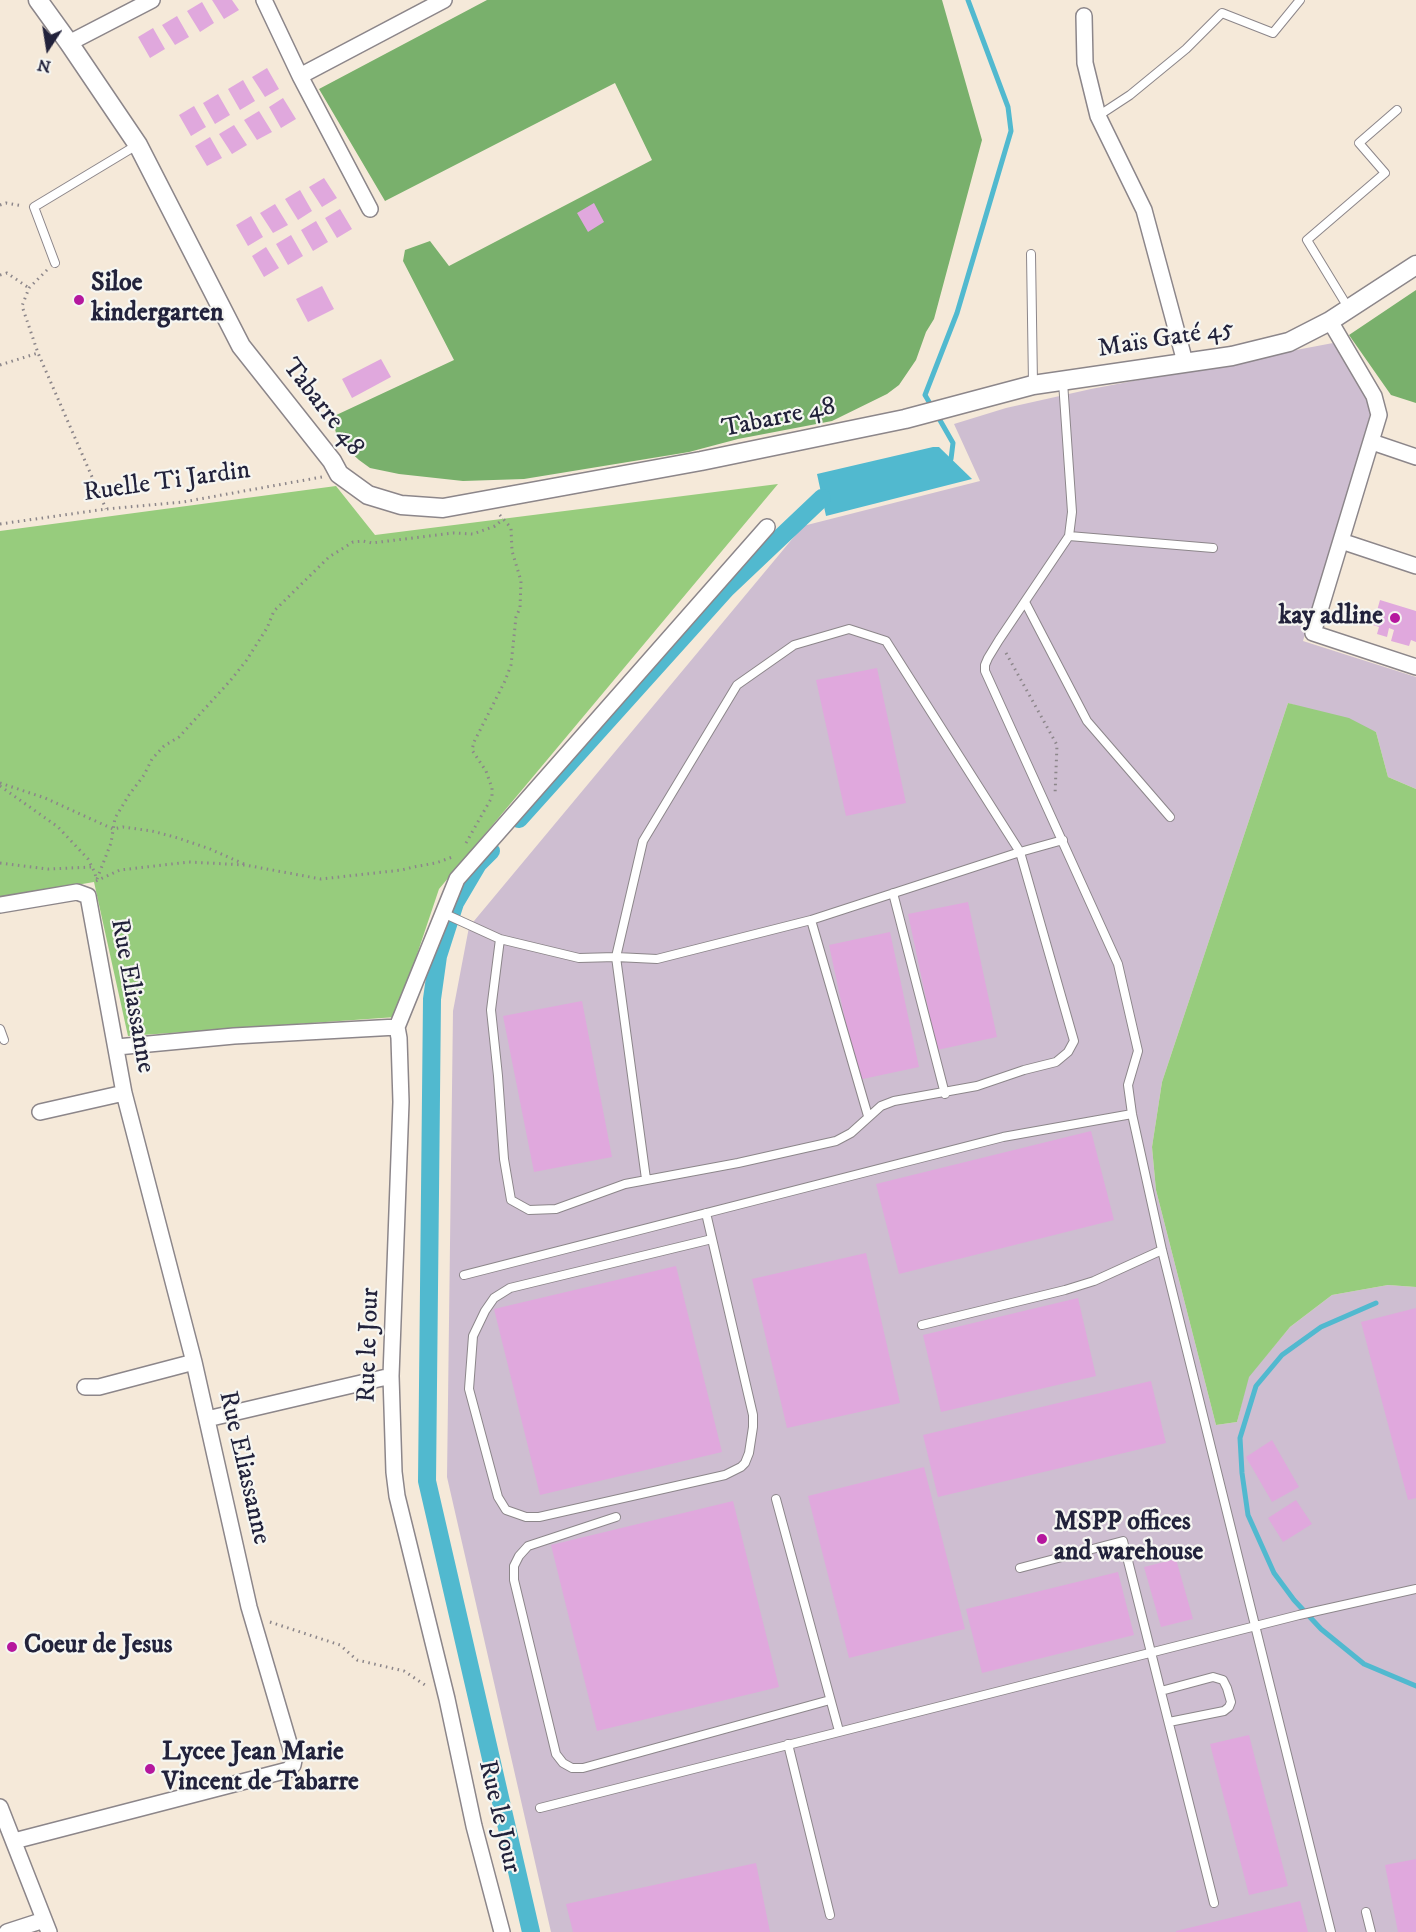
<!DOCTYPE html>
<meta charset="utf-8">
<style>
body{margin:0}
#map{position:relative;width:1416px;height:1932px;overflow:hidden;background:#f5e9d9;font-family:"IM FELL DW Pica",serif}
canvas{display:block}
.north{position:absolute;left:18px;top:18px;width:60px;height:60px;-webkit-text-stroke:4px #f6f6f2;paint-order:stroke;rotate:192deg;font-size:16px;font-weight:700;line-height:24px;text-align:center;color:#22223b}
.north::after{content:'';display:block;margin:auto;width:21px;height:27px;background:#22223b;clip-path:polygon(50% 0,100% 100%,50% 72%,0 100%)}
</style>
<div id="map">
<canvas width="1416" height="1932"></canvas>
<div class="north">N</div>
</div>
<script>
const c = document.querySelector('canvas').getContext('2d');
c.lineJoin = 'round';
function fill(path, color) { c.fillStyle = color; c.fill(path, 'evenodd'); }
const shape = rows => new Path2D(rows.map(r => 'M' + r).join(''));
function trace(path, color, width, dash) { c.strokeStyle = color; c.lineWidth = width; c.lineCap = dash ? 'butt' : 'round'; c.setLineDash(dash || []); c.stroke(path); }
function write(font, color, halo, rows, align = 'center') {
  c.font = font + ' "IM FELL DW Pica",serif'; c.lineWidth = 4.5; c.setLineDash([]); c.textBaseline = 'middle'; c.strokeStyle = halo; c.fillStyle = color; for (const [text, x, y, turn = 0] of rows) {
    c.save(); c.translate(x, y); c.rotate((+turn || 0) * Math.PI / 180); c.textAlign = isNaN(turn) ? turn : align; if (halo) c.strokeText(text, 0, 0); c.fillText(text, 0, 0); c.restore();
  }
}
fill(shape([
 [1333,343,1373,405,1303,641,1416,677,1416,789,1388,777,1376,732,1288,703,1162,1082,1152,1147,1156,1190,1216,1425,1237,1422,1248,1377,1290,1327,1332,1295,1388,1285,1416,1287,1416,1932,551,1932,447,1477,453,1011,469,927,803,526,980,481,954,424,1006,408,1091,389]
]), '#cebed1');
fill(shape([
 [778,484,439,889,396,1017,128,1036,94,882,0,898,0,531,336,486,375,535],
 [1288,703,1349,718,1376,732,1388,777,1416,789,1416,1287,1388,1285,1332,1295,1290,1327,1249,1377,1237,1422,1216,1425,1156,1190,1152,1147,1162,1082]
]), '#97cc7d');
fill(shape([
 [487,0,942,0,982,140,934,319,926,332,916,360,899,385,887,394,832,421,738,439,689,452,524,479,463,481,399,474,370,468,359,460,348,450,336,433,332,417,454,360,403,261,405,250,430,241,449,266,652,160,615,83,385,201,319,89],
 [1416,290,1416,403,1391,395,1349,335]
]), '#79b06c');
fill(shape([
 [933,447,939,447,972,479,826,516,817,474]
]), '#51b9cf');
trace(shape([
 [932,407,925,395,957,313,1011,131,1008,107,968,0],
 [937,415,953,443,951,459],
 [1376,1303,1321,1327,1282,1355,1256,1386,1240,1438,1242,1473,1248,1515,1274,1573,1294,1600,1321,1629,1364,1664,1416,1686]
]), '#51b9cf', 5);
trace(shape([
 [519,819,726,589,822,498],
 [491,851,478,864,455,903,438,956,432,999,427,1481,531,1932]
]), '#51b9cf', 18);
fill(shape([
 [212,0,232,0,239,10,224,19],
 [202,2,214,23,200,32,187,11],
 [177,16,189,37,175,45,162,25],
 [153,28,165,49,150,58,138,37],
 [267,68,279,89,265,97,252,77],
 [243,80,255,101,240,110,228,89],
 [218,94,230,115,215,124,203,103],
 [283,98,296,119,281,128,269,107],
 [194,106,206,127,191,136,179,115],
 [259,111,272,132,257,140,244,120],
 [234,125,247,145,232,154,219,134],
 [210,137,222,158,207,166,195,146],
 [324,178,337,198,322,207,309,187],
 [300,190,312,211,298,220,285,199],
 [594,203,604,222,588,232,577,213],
 [275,204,288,225,273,233,260,213],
 [340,209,352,229,337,238,325,218],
 [251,216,263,237,248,246,236,225],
 [316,221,328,242,313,251,301,230],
 [291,235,303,256,288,265,276,244],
 [266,247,279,268,264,277,252,256],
 [322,286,334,309,308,322,296,299],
 [381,359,391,377,352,398,342,379],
 [1380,600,1416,611,1416,642,1411,640,1409,646,1391,641,1394,630,1389,628,1387,637,1377,634,1379,627,1373,625],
 [877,668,906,803,846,816,816,680],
 [968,902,997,1037,937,1050,908,914],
 [890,932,919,1067,858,1080,829,945],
 [582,1001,612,1157,534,1172,503,1016],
 [1091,1131,1114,1220,899,1274,876,1184],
 [866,1253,900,1403,787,1428,752,1279],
 [676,1266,722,1452,540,1495,494,1309],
 [1078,1298,1096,1376,941,1412,923,1335],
 [1416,1308,1416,1498,1408,1500,1361,1322],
 [1151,1381,1166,1443,938,1497,923,1435],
 [1272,1440,1299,1487,1272,1502,1246,1457],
 [924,1467,965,1629,849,1658,808,1496],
 [1296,1500,1312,1524,1283,1542,1268,1518],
 [733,1501,779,1687,597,1731,551,1545],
 [1176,1559,1193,1619,1161,1627,1144,1567],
 [1118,1572,1134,1635,982,1673,966,1609],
 [1249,1735,1288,1886,1249,1895,1210,1744],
 [1416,1859,1416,1932,1398,1932,1385,1865],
 [756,1863,770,1932,573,1932,566,1904],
 [1300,1901,1308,1932,1176,1932,1176,1931]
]), '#e0a8dd');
const service = shape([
 [1098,116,1130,95,1186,49,1222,13,1273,33,1300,0],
 [1031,254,1033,384],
 [55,263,34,207,137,145],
 [1349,309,1307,240,1385,173,1359,143,1397,110],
 [1063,382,1072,512,1069,536,999,640,988,658,985,665,985,671,1118,964,1138,1051,1128,1085,1132,1114,1162,1250,1331,1932],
 [1069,536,1213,548],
 [1025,602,1087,721,1170,817],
 [893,893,945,1094],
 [443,913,500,939,579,958,616,957,657,959,811,920,1020,852,1063,840],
 [811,920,868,1116],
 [500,939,491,1010,498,1076,504,1159,511,1200,529,1210,556,1209,625,1184,738,1163,836,1141,851,1133,881,1106,894,1101,977,1086,1024,1070,1056,1062,1068,1052,1074,1041,1020,852,886,641,849,629,794,645,737,685,643,841,616,957,646,1179],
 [0,1029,4,1040],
 [706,1213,753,1415,753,1427,749,1453,745,1463,741,1467,725,1475,539,1517,526,1517,506,1510,498,1497,469,1389,473,1336,485,1311,494,1298,510,1288,712,1239],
 [464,1275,1003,1137,1132,1114],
 [922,1325,1065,1290,1094,1281,1162,1250],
 [776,1499,839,1731],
 [616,1517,528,1546,519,1556,514,1566,514,1580,556,1754,563,1763,572,1768,583,1768,830,1700],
 [1020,1568,1123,1541,1214,1903],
 [1161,1691,1213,1677,1223,1680,1227,1688,1231,1702,1229,1707,1224,1711,1169,1722],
 [788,1744,830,1915],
 [540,1808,1299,1615,1416,1589],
 [1366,1912,1371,1932]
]);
const minor = shape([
 [264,0,300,76,370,209],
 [1084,16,1085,63,1098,116,1144,210,1185,362],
 [69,43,152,0],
 [300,76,444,0],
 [1330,321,1374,396,1379,415,1313,633,1416,667],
 [1372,442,1416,457],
 [1341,541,1416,566],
 [0,905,77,892,88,896,124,1093,194,1362,249,1607,294,1760,293,1765,288,1770,14,1841],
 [397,1027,457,879,767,527],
 [117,1047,234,1036,397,1027,399,1038,401,1102,391,1376,394,1472,397,1496,447,1699,474,1826,502,1932],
 [40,1112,124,1093],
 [85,1387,99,1387,194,1362],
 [207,1419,391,1376],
 [0,1807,49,1932],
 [7,1932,44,1920]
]);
const tertiary = shape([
 [38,0,69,43,138,145,241,346,332,461,339,474,368,495,401,505,443,508,701,461,905,419,1033,385,1232,356,1289,342,1330,321,1416,265]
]);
trace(service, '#8c868a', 10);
trace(minor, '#8c868a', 18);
trace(tertiary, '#8c868a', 21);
trace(shape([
 [0,205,6,203,23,206],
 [47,270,29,288,22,306,38,353,106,509],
 [0,275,7,273,29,288],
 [0,365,38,353],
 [0,524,106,509,183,502,322,477],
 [1006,653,1057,745,1055,795],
 [0,783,45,798,113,829,123,827,152,831,178,838,210,849,244,864],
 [0,786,58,827,88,859,95,873,96,878],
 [466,843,492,797,492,788,486,771,472,750,474,742,505,681,511,665,516,617,520,608,521,581,512,551,511,528,499,514],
 [0,863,48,869,92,867],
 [97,879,111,843,115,818,129,795,144,775,152,759,164,746,179,737,230,681,246,661,267,628,274,611,329,557,353,542,363,541,372,543,453,533,473,534,495,526,503,519],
 [96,881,120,870,189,862,245,865,321,879,402,870,413,867,436,863,455,856],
 [270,1622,340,1645,357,1660,404,1671,428,1687]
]), '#8c868a', 3, [1.5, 4.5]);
trace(service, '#fff', 8);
trace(minor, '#fff', 15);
trace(tertiary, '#fff', 18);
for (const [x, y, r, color] of [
 [79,300,6,"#b5179e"],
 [1395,618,6,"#b5179e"],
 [1042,1539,6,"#b5179e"],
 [12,1647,6,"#b5179e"],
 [150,1769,6,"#b5179e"]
]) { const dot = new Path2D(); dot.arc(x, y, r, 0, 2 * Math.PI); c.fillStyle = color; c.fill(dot); trace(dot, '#f6f6f2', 2); }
write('bold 26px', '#22223b', '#f6f6f2', [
 ["Siloe",91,285],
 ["kindergarten",91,315],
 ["kay adline",1383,618,"right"],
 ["MSPP offices",1054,1524],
 ["and warehouse",1054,1554],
 ["Coeur de Jesus",24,1647],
 ["Lycee Jean Marie",162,1754],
 ["Vincent de Tabarre",162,1784]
], 'left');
write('26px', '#22223b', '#f6f6f2', [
 ["Maïs Gaté 45",1166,340,-9],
 ["Tabarre 48",322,408,52],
 ["Tabarre 48",779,419,-12],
 ["Ruelle Ti Jardin",167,483,-8],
 ["Rue Eliassanne",131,996,80],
 ["Rue le Jour",370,1345,-88],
 ["Rue Eliassanne",243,1468,77],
 ["Rue le Jour",498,1817,77]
]);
</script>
